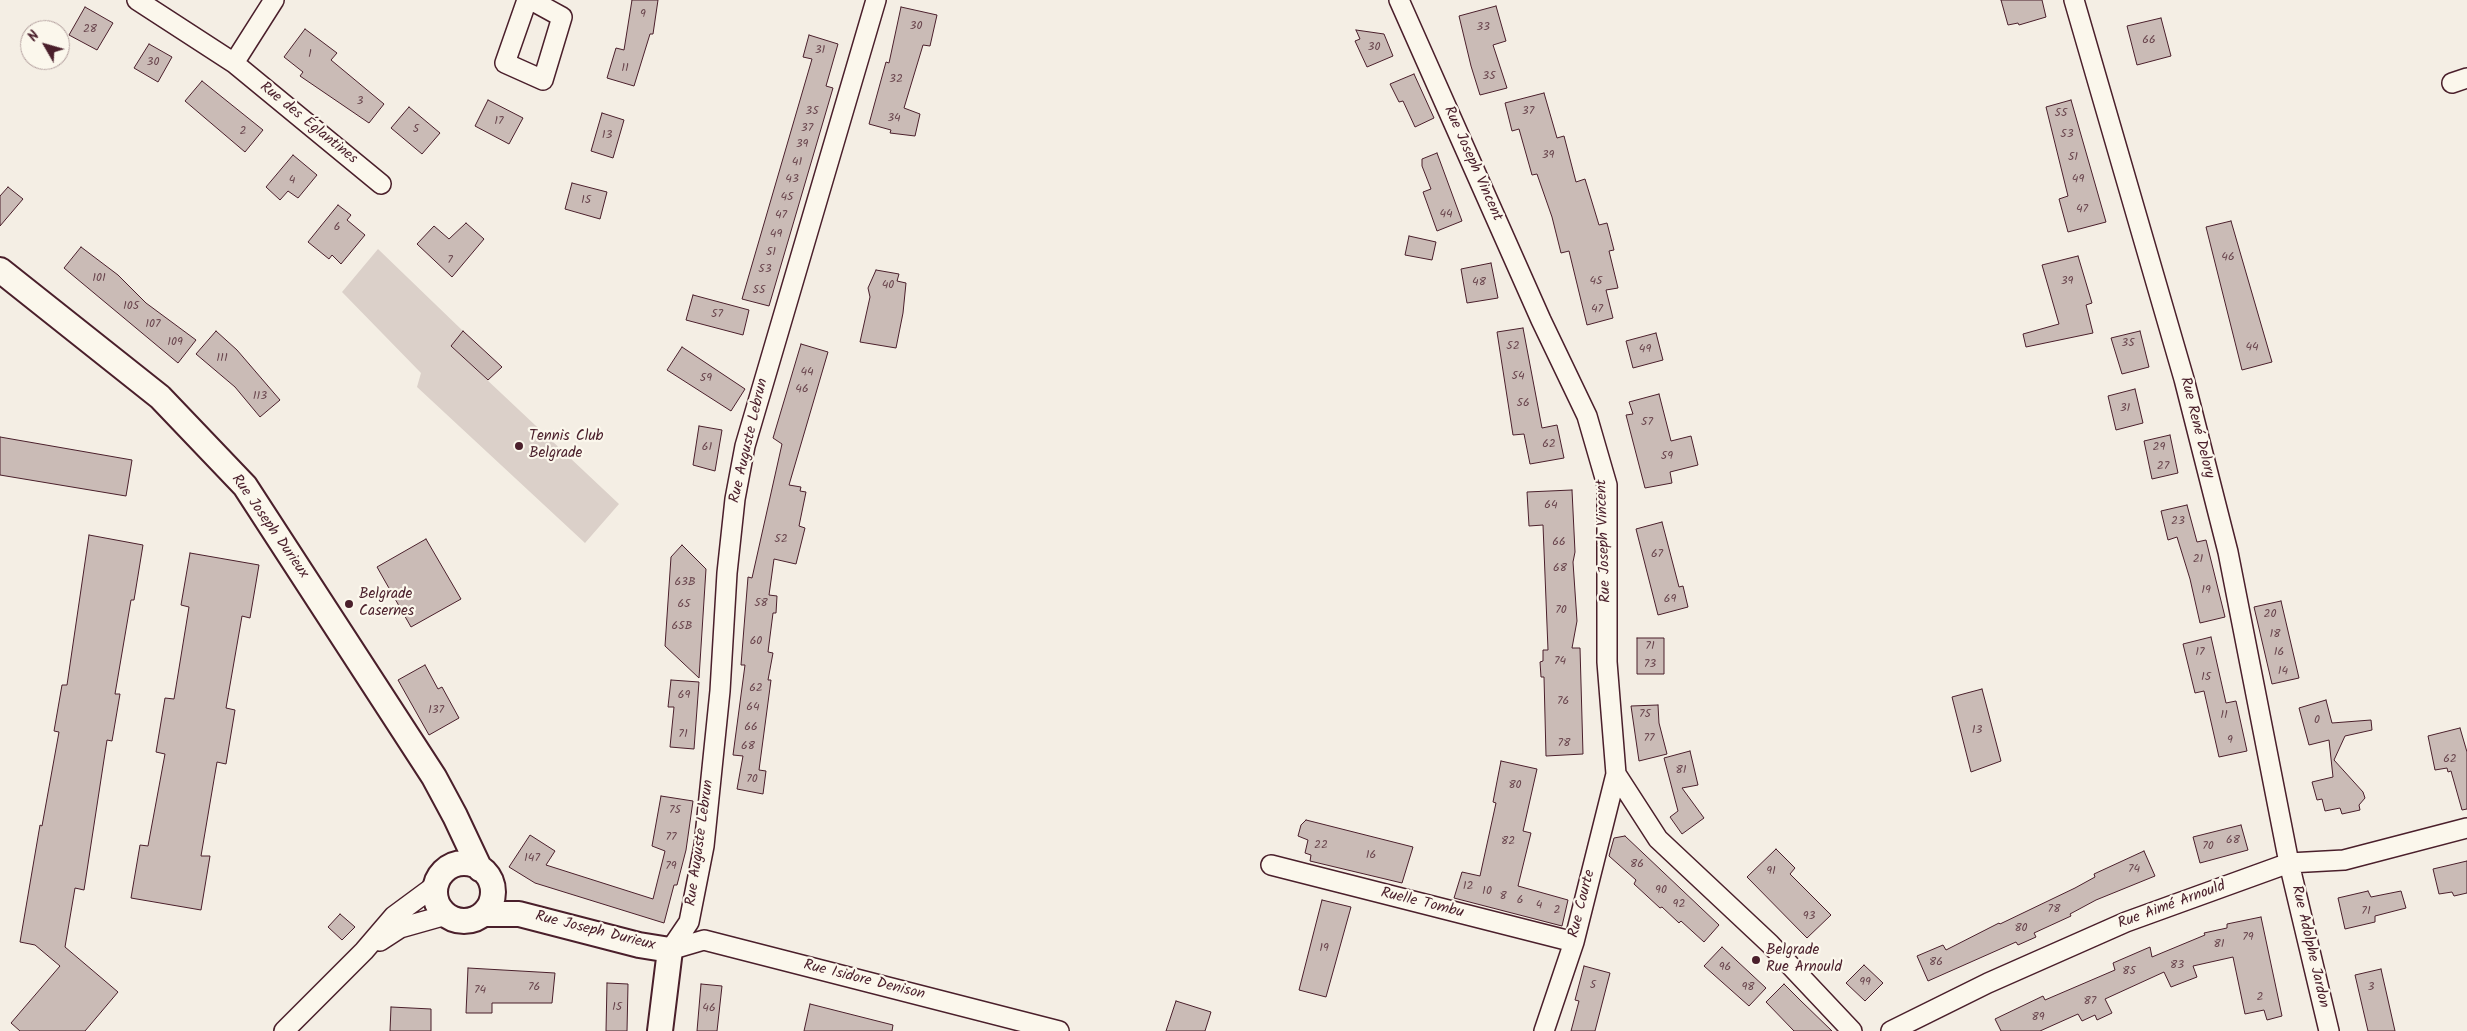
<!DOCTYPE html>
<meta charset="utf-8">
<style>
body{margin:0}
#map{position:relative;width:2467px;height:1031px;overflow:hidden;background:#f4eee4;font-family:Kalam,sans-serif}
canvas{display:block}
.north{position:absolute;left:20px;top:20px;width:50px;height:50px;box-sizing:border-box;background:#fbf7ec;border:1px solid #b4a19f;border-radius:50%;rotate:308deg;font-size:14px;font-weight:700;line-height:20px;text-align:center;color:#4a1f2b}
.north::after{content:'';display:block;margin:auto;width:18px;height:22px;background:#4a1f2b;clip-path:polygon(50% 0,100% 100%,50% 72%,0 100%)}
</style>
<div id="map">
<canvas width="2467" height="1031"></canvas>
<div class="north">N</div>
</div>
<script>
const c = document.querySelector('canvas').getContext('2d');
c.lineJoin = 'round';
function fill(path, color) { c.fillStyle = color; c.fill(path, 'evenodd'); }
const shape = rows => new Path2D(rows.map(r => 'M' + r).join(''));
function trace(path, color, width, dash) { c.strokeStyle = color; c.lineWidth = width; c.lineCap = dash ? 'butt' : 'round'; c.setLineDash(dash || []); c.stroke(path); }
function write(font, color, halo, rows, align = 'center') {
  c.font = font + ' Kalam,sans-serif'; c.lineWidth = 4.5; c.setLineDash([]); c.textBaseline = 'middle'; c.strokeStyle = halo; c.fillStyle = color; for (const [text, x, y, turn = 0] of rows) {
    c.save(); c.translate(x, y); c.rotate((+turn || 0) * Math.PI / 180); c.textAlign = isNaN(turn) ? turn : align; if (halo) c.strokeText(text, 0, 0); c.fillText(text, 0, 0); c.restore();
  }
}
fill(shape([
 [378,249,463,331,451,346,619,504,585,543,417,387,421,373,342,292]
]), '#dbd0c9');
const building = shape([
 [632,0,658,0,653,34,650,34,634,86,607,78,616,48,624,50,632,0],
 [2001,0,2042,0,2046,17,2019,25,2018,23,2008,25,2001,0],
 [1496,6,1506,41,1493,45,1507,88,1480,95,1471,66,1459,16,1496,6],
 [85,7,113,23,97,50,69,35,85,7],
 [901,7,937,15,930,46,923,45,904,108,920,114,915,136,890,133,891,130,869,124,886,62,889,63,901,7],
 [2161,18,2171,56,2137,65,2127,26,2161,18],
 [305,29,337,53,331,60,384,104,369,123,300,76,303,72,284,57,305,29],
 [1356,30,1384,34,1393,56,1367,67,1355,41,1360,39,1356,30],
 [809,35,838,44,826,86,833,88,769,306,742,299,812,59,803,57,809,35],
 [149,44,172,57,158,82,134,68,149,44],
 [1414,74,1434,118,1415,127,1403,101,1399,102,1390,84,1414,74],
 [202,81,263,130,245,152,185,101,202,81],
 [1544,93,1557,138,1564,136,1576,182,1585,179,1599,225,1607,223,1614,250,1609,251,1618,288,1606,290,1613,318,1587,325,1569,251,1561,253,1552,217,1537,174,1532,175,1519,129,1512,131,1505,103,1544,93],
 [488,100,523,118,509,144,475,126,488,100],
 [2071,100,2106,222,2068,232,2059,199,2068,196,2046,107,2071,100],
 [409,107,440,133,422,154,391,128,409,107],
 [602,113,624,120,613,158,591,151,602,113],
 [1437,153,1462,221,1437,231,1423,192,1431,189,1422,166,1422,159,1437,153],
 [293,155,317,175,298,198,288,191,280,200,266,187,293,155],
 [572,183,607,192,600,219,565,209,572,183],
 [8,187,23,199,0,226,0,196,8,187],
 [338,205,351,215,347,220,365,235,341,264,332,255,329,259,308,242,338,205],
 [2231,221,2272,362,2242,370,2206,227,2231,221],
 [466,223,484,239,452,277,417,244,434,226,449,239,466,223],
 [1409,236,1436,242,1432,260,1405,255,1409,236],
 [81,247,118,275,146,303,196,340,178,363,64,268,81,247],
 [2078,256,2092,303,2086,305,2093,333,2026,347,2023,334,2059,324,2042,265,2078,256],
 [1491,263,1498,298,1467,303,1461,269,1491,263],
 [876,270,899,274,897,281,906,283,903,313,896,348,860,342,870,297,868,288,876,270],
 [693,295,749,310,743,335,686,320,693,295],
 [1523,328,1542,428,1557,425,1564,458,1530,464,1524,434,1513,435,1497,332,1523,328],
 [216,331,237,350,280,400,260,417,235,387,196,354,216,331],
 [463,331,502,367,488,380,451,346,463,331],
 [2140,331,2149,367,2122,374,2111,338,2140,331],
 [1656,333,1663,360,1633,368,1626,341,1656,333],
 [801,344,828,352,789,485,801,487,800,491,806,492,799,526,805,528,796,564,774,559,769,595,777,596,776,613,773,613,768,652,773,653,768,680,771,680,759,770,766,771,763,794,737,789,743,756,733,755,745,665,741,665,748,577,752,578,782,444,773,438,801,344],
 [682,347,745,389,731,411,667,370,682,347],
 [2135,389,2143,423,2116,430,2108,396,2135,389],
 [1659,394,1671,441,1691,436,1698,465,1670,472,1672,483,1645,488,1626,415,1633,414,1629,402,1659,394],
 [699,426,722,430,715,471,693,465,699,426],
 [2170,435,2178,473,2152,479,2144,441,2170,435],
 [0,437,132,460,126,496,0,475,0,437],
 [1572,490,1575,552,1573,562,1577,621,1572,648,1580,648,1583,754,1546,756,1544,677,1541,677,1540,662,1543,661,1543,650,1548,650,1543,525,1529,526,1527,492,1572,490],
 [2187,505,2197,542,2206,540,2225,617,2200,623,2190,579,2177,537,2168,540,2161,511,2187,505],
 [1662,522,1679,587,1683,586,1688,607,1658,615,1636,529,1662,522],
 [89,535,143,545,134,600,131,600,115,694,120,694,112,741,107,740,84,890,75,888,65,947,118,992,85,1031,20,1031,11,1023,60,966,35,945,20,942,40,825,42,826,59,732,54,731,62,685,67,685,89,535],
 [426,539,461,599,411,627,377,567,426,539],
 [682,545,706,569,699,678,665,646,671,557,682,545],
 [190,553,259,565,250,618,242,616,226,708,235,710,226,764,217,762,201,856,210,856,201,910,131,898,140,845,148,846,165,754,156,752,165,698,174,699,189,607,181,605,190,553],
 [2281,601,2299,678,2272,684,2254,607,2281,601],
 [2211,637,2226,703,2236,701,2247,751,2219,757,2204,691,2195,693,2183,644,2211,637],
 [1637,638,1664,638,1664,674,1637,674,1637,638],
 [425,665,438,689,442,687,459,718,429,735,398,680,425,665],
 [671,680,699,682,694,749,670,747,674,707,668,707,671,680],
 [1982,689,2001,761,1971,772,1952,697,1982,689],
 [2326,700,2332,723,2371,720,2372,730,2345,736,2334,760,2363,792,2365,798,2359,805,2360,810,2342,814,2340,808,2325,811,2322,799,2317,800,2312,782,2333,777,2329,740,2309,745,2299,708,2326,700],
 [1658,705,1659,723,1667,754,1639,761,1631,706,1658,705],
 [2460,728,2467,752,2467,809,2462,810,2451,771,2448,772,2447,768,2435,770,2428,736,2460,728],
 [1690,751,1698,785,1682,788,1704,818,1682,834,1670,817,1678,811,1664,758,1690,751],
 [1501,761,1537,769,1523,831,1531,833,1518,886,1568,900,1562,926,1454,898,1462,872,1480,876,1496,803,1493,802,1501,761],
 [661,796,693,801,686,850,677,885,674,885,664,923,535,883,509,867,530,835,555,851,546,865,653,899,665,851,652,846,661,796],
 [1306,820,1413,847,1402,883,1310,861,1311,855,1305,853,1308,840,1298,836,1301,825,1306,820],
 [2241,825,2248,850,2200,863,2193,837,2241,825],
 [1625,836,1719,925,1704,942,1681,921,1679,923,1662,907,1660,908,1634,884,1636,880,1609,856,1614,838,1625,836],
 [1776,849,1795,868,1790,874,1831,915,1807,938,1747,877,1776,849],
 [2144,851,2155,876,2096,900,2070,914,2071,916,2034,933,2036,937,2018,945,2016,942,1928,981,1917,956,1943,945,1946,950,1999,923,2000,924,2075,888,2095,877,2094,874,2144,851],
 [2467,861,2467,893,2454,896,2452,892,2439,894,2433,869,2467,861],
 [2368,891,2371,897,2401,891,2406,908,2375,916,2375,922,2345,929,2338,898,2368,891],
 [1322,900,1351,907,1326,997,1299,990,1322,900],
 [340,914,355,927,342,940,328,927,340,914],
 [2261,917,2282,1016,2267,1020,2264,1010,2245,1014,2233,957,2193,966,2197,977,2171,987,2164,972,2105,999,2112,1013,2097,1020,2095,1015,2082,1021,2078,1014,2040,1031,2001,1031,1995,1019,2043,996,2045,1000,2115,970,2113,963,2150,947,2152,957,2205,935,2204,933,2227,928,2227,924,2261,917],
 [1722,947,1766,988,1749,1006,1704,966,1722,947],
 [1864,965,1883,983,1865,1001,1846,983,1864,965],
 [1584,966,1610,973,1595,1031,1571,1031,1579,1001,1575,1000,1584,966],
 [468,968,555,973,552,1003,492,1003,492,1013,466,1013,468,968],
 [2381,969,2395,1031,2368,1031,2355,975,2381,969],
 [607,983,628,984,627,1031,606,1031,607,983],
 [701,984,722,986,717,1031,697,1031,701,984],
 [1784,984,1801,1001,1832,1031,1794,1031,1766,1002,1784,984],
 [1176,1001,1211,1012,1205,1031,1166,1031,1176,1001],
 [810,1004,893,1025,892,1031,804,1031,810,1004],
 [391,1007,431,1009,431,1031,390,1031,391,1007]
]);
fill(building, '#cabbb6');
trace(building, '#4a1f2b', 1);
const minor = shape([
 [137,0,234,63,381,184],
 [527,0,505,63,543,80,562,17,531,0],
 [1399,0,1541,320,1587,416,1607,485,1607,662,1616,774,1658,839,1770,944,1852,1031],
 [2074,0,2184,379,2228,552,2289,863,2329,1031],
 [234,63,274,0],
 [2452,83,2467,78],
 [1271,865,1574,942],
 [380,941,400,928,446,915],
 [670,950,689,922,704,846,720,691,727,573,735,499,745,446,876,0],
 [670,950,704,940,1059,1031],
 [284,1031,364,951,394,916,436,885],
 [1544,1031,1574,942,1616,774],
 [1891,1031,1988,983,2126,922,2289,863,2344,860,2467,828]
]);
const tertiary = shape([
 [0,270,160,397,245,486,434,777,455,816,480,869],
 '435 892a29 29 0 1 1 58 0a29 29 0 1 1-58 0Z',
 [483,914,519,914,639,945,670,950,660,1031]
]);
trace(minor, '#4a1f2b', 22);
trace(tertiary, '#4a1f2b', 28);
trace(minor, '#fbf7ec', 19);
trace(tertiary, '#fbf7ec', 24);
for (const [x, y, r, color] of [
 [519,446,5,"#4a1f2b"],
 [349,604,5,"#4a1f2b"],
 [1756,960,5,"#4a1f2b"]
]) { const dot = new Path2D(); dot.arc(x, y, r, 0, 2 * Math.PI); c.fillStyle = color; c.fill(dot); trace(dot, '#fbf7ec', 2); }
write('12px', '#6a464e', null, [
 ["9",643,15],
 ["30",916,27],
 ["33",1483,28],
 ["28",90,30],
 ["66",2149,41],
 ["30",1374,48],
 ["31",820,51],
 ["1",310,55],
 ["30",153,63],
 ["11",625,69],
 ["35",1489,77],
 ["32",896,80],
 ["3",360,102],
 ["35",812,112],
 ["37",1528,112],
 ["55",2061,114],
 ["34",894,119],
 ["17",499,122],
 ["37",807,129],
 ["5",416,130],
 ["2",243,132],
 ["53",2067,135],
 ["13",607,136],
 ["39",802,145],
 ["39",1548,156],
 ["51",2073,158],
 ["41",797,163],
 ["43",792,180],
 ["49",2078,180],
 ["4",292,181],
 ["45",787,198],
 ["15",586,201],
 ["47",2082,210],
 ["44",1446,215],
 ["47",781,216],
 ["6",337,228],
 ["49",776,235],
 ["51",771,253],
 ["46",2228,258],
 ["7",450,261],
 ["53",765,270],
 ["101",99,279],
 ["45",1596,282],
 ["39",2067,282],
 ["48",1479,283],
 ["40",888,286],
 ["55",759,291],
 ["105",131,307],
 ["47",1597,310],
 ["57",717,315],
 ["107",153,325],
 ["109",175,343],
 ["35",2128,344],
 ["52",1513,347],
 ["44",2252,348],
 ["49",1645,350],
 ["111",222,359],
 ["44",807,373],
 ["54",1518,377],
 ["59",706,379],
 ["46",802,390],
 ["113",260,397],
 ["56",1523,404],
 ["31",2125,409],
 ["57",1647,423],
 ["62",1549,445],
 ["61",707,448],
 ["29",2159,448],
 ["59",1667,457],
 ["27",2163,467],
 ["64",1551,506],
 ["23",2178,522],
 ["52",781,540],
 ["66",1559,543],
 ["67",1657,555],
 ["21",2198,560],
 ["68",1560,569],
 ["63B",685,583],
 ["19",2206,591],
 ["69",1670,600],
 ["58",761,604],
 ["65",684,605],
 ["70",1561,611],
 ["20",2270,615],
 ["65B",682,627],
 ["18",2275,635],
 ["60",756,642],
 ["71",1650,647],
 ["17",2200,653],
 ["16",2279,653],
 ["74",1560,662],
 ["73",1650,665],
 ["14",2283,672],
 ["15",2206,678],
 ["62",756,689],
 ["69",684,696],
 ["76",1563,702],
 ["64",753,708],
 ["137",436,711],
 ["75",1645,715],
 ["11",2224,716],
 ["0",2317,721],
 ["66",751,728],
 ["13",1977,731],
 ["71",683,735],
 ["77",1649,739],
 ["9",2230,741],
 ["78",1564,744],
 ["68",748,747],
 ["62",2450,760],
 ["81",1681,771],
 ["70",752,780],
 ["80",1515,786],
 ["75",675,811],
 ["77",671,838],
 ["68",2233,841],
 ["82",1508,842],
 ["22",1321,846],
 ["70",2208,847],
 ["16",1371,856],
 ["147",532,859],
 ["86",1637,865],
 ["79",671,867],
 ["74",2134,870],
 ["91",1771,872],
 ["12",1468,887],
 ["90",1661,891],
 ["10",1487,892],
 ["8",1503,897],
 ["6",1520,901],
 ["92",1679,905],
 ["4",1539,906],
 ["78",2054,910],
 ["2",1557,911],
 ["71",2366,912],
 ["93",1809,917],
 ["80",2021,929],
 ["79",2248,938],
 ["81",2219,945],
 ["19",1324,949],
 ["86",1936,963],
 ["83",2177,966],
 ["96",1725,968],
 ["85",2129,972],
 ["99",1865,983],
 ["5",1593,986],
 ["76",534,988],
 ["98",1748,988],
 ["3",2371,988],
 ["74",480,991],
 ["2",2260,998],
 ["87",2090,1002],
 ["15",617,1008],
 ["46",709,1009],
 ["89",2038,1018]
]);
write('15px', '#4a1f2b', '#fbf7ec', [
 ["Rue des Églantines",308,124,39],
 ["Rue Joseph Vincent",1472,164,66],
 ["Rue René Delory",2196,428,76],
 ["Rue Auguste Lebrun",750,441,-77],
 ["Rue Joseph Durieux",269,527,55],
 ["Rue Joseph Vincent",1605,541,-92],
 ["Rue Auguste Lebrun",701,843,-82],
 ["Ruelle Tombu",1422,904,14],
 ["Rue Courte",1583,904,-76],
 ["Rue Aimé Arnould",2172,906,-20],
 ["Rue Joseph Durieux",595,932,14],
 ["Rue Adolphe Jardon",2309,947,77],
 ["Rue Isidore Denison",864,981,14]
]);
write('15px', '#4a1f2b', '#fbf7ec', [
 ["Tennis Club",529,437],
 ["Belgrade",529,454],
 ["Belgrade",359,595],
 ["Casernes",359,612],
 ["Belgrade",1766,951],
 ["Rue Arnould",1766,968]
], 'left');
</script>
